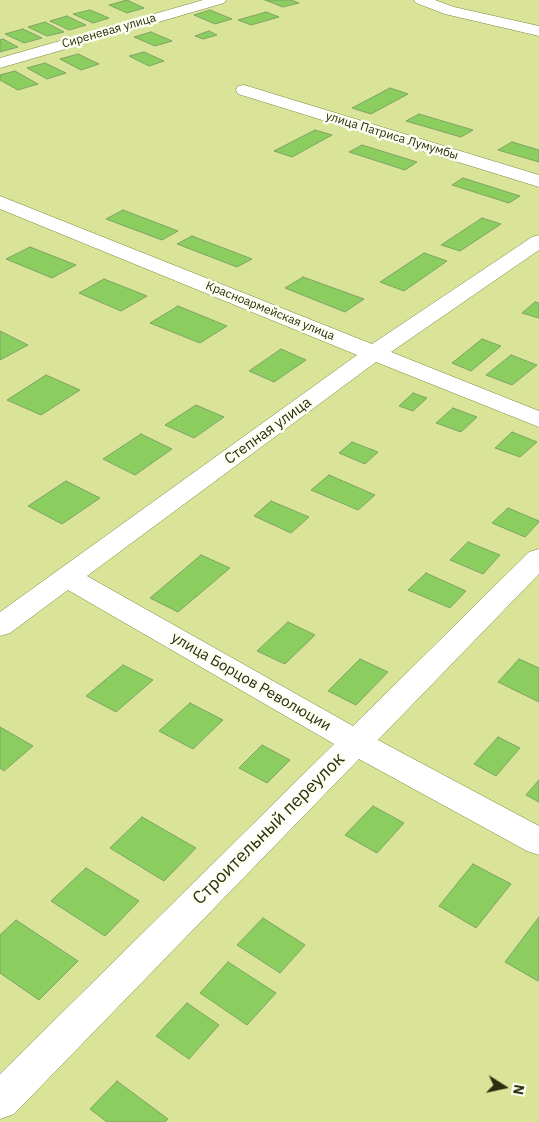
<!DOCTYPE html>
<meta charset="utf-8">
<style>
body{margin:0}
#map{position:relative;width:539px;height:1122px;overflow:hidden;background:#dae498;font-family:"IBM Plex Sans",sans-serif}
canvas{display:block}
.north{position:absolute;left:479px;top:1062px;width:50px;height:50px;-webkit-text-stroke:4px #fdfff0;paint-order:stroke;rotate:100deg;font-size:14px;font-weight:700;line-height:20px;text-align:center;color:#2a2d0e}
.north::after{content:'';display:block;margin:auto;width:18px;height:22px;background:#2a2d0e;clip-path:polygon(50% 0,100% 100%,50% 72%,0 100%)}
</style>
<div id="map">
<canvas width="539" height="1122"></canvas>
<div class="north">N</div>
</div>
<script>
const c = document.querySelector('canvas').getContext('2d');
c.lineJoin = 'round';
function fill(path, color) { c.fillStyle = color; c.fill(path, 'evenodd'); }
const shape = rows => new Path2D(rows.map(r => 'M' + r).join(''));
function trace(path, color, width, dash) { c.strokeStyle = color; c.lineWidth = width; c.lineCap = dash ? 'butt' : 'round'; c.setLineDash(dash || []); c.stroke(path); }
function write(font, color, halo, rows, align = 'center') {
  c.font = font + ' "IBM Plex Sans",sans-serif'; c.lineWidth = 5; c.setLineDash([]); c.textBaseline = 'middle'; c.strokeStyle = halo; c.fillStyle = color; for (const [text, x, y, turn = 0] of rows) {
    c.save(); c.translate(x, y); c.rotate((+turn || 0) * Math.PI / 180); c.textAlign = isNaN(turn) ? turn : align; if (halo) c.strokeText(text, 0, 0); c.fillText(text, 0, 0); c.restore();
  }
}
const building = shape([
 [127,0,144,8,127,13,109,5,127,0],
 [265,0,291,0,299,3,283,7,265,0],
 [90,10,109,18,93,23,73,14,90,10],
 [210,10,232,19,215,24,194,15,210,10],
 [266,12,279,17,251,25,238,20,266,12],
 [67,16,86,25,69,30,50,21,67,16],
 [45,22,64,32,47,36,28,27,45,22],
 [23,29,42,38,24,43,5,34,23,29],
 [209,31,217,35,203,39,195,36,209,31],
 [151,32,172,41,155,46,134,37,151,32],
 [3,39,18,47,0,52,0,40,3,39],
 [144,52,164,61,149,66,129,56,144,52],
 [78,54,99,64,81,70,60,59,78,54],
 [45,63,66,73,47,79,27,68,45,63],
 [15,71,38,84,18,90,0,80,0,75,15,71],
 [390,88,408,94,371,114,352,108,390,88],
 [419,114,473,130,461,137,406,121,419,114],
 [315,130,332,135,292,157,274,151,315,130],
 [512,142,539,150,539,162,498,150,512,142],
 [362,145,417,162,405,170,349,152,362,145],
 [463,178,520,196,509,203,452,185,463,178],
 [123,210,178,231,162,240,106,219,123,210],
 [482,218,501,224,460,251,441,245,482,218],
 [192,236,252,259,237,267,177,244,192,236],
 [30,247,76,265,52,278,6,259,30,247],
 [424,253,447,261,404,291,380,282,424,253],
 [303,277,364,299,345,312,285,288,303,277],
 [104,279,147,296,121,311,79,293,104,279],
 [535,302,539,303,539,318,522,313,535,302],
 [178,306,227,326,200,343,150,323,178,306],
 [0,331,28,345,0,360,0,331],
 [482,339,501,346,471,371,452,363,482,339],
 [281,349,306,360,274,382,249,371,281,349],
 [511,355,537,365,512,385,486,375,511,355],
 [46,375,80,390,41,415,7,400,46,375],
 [413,393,427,398,413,411,399,406,413,393],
 [196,405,224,417,194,438,165,425,196,405],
 [453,408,477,417,461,432,436,423,453,408],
 [512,432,537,442,520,457,495,448,512,432],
 [141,434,172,449,135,475,103,459,141,434],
 [352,442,378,452,365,464,339,453,352,442],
 [329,475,375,495,358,510,311,490,329,475],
 [66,481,100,498,62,524,28,506,66,481],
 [271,501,309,517,291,533,254,516,271,501],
 [508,508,539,521,539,522,525,537,492,523,508,508],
 [468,542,500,555,483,574,450,560,468,542],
 [201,555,230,568,178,612,150,598,201,555],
 [426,573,466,591,450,608,408,590,426,573],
 [288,622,315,635,285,664,257,651,288,622],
 [360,659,388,672,356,705,328,691,360,659],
 [519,659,539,668,539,702,498,682,519,659],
 [123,665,153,680,116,712,86,696,123,665],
 [190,703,223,720,193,749,159,731,190,703],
 [0,727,33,746,4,771,0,768,0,727],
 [498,737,520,748,496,776,474,764,498,737],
 [262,745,290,760,267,783,239,768,262,745],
 [539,780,539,802,526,795,539,780],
 [373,806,404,823,377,853,345,835,373,806],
 [142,817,196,848,164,881,110,848,142,817],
 [473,864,511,884,476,928,439,906,473,864],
 [86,868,139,901,105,936,51,901,86,868],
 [539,917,539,979,538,981,505,962,539,917],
 [263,918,305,945,280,973,237,945,263,918],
 [16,920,78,961,39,1000,0,973,0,935,16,920],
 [228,962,276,993,247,1025,200,993,228,962],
 [187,1003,219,1025,189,1059,156,1036,187,1003],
 [117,1081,168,1119,165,1122,107,1122,90,1109,117,1081]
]);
fill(building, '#8bcd5f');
trace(building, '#7da466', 1);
const street = shape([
 [203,0,226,0,224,3,0,68,0,58,203,0],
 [414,0,435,0,454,7,539,26,539,36,445,14,416,3,414,0],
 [244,85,539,175,539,187,238,94,236,90,238,86,244,85],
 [0,196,372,344,532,237,539,235,539,250,391,352,539,411,539,427,376,362,87,576,353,726,529,552,539,549,539,574,378,740,539,826,539,855,527,851,359,759,14,1114,0,1119,0,1074,334,744,68,590,10,633,0,636,0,612,357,355,0,209,0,196]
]);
trace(street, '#7d853c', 1);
fill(street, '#fff');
write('12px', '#2a2d0e', '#fdfff0', [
 ["Сиреневая улица",109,31,-16],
 ["улица Патриса Лумумбы",392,136,17],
 ["Красноармейская улица",270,311,22]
]);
write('15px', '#2a2d0e', '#fdfff0', [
 ["Степная улица",268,431,-36],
 ["улица Борцов Революции",251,682,30]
]);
write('18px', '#2a2d0e', '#fdfff0', [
 ["Строительный переулок",269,829,-45]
]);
</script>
